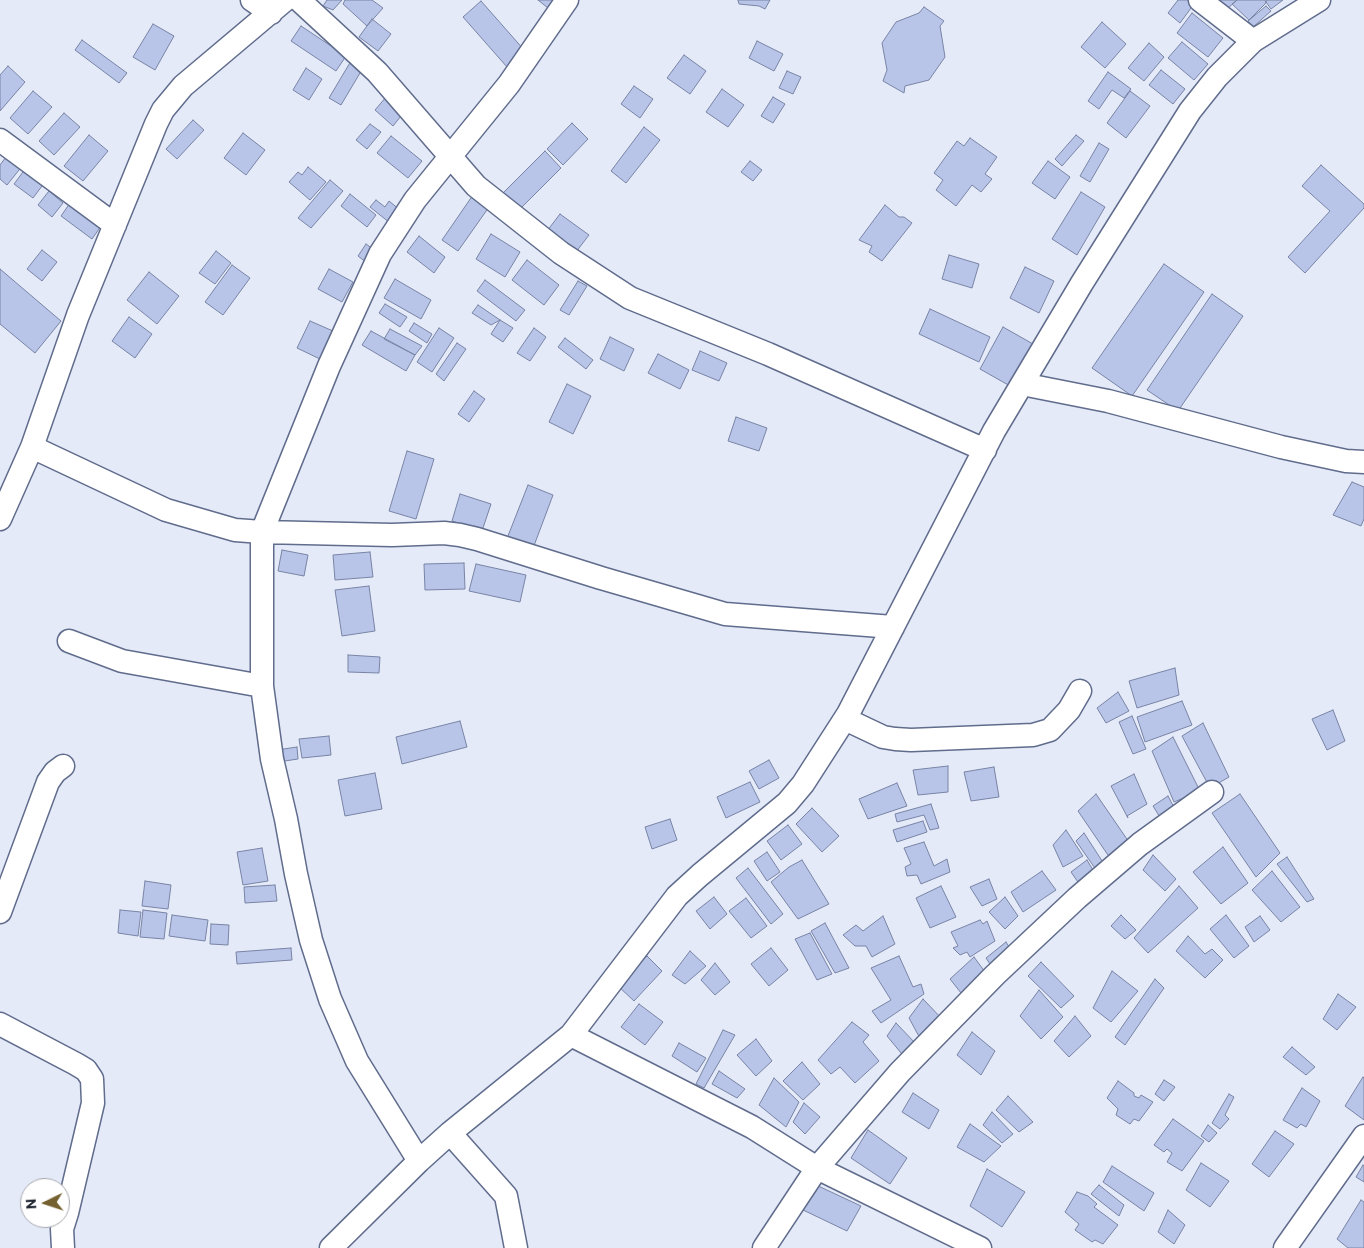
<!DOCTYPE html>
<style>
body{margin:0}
#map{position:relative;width:1364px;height:1248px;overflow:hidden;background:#e5eaf9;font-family:Commissioner,sans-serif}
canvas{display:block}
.north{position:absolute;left:20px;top:1178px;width:50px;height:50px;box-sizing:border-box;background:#fff;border:1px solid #a6a8ad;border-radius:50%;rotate:266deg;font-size:14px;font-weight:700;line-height:20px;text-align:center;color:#212633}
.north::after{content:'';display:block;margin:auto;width:18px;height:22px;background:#74612f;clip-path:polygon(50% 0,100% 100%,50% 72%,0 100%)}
</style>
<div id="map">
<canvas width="1364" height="1248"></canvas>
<div class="north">N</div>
</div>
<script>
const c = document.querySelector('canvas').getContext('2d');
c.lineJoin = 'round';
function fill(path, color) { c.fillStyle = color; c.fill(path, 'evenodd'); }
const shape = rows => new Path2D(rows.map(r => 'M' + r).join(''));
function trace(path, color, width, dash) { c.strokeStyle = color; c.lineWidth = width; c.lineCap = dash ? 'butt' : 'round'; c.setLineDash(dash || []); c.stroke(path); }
const building = shape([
 [327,0,342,0,333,10,323,6,327,0],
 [345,0,372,0,383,8,367,26,343,4,345,0],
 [538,0,555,0,548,8,538,0],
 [738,0,770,0,765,9,759,6,739,4,738,0],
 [1178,0,1189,0,1194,4,1180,23,1168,13,1178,0],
 [1219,0,1237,0,1227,9,1219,0],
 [1237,0,1265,0,1266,3,1249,20,1232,4,1237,0],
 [1267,0,1283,0,1271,9,1266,2,1267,0],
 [481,1,525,51,507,67,463,17,481,1],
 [1266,6,1271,11,1253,27,1248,21,1266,6],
 [924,7,944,21,940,26,945,57,929,80,905,86,904,93,883,81,887,70,882,43,896,22,919,13,924,7],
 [1192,13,1223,38,1208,57,1177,33,1192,13],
 [372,19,391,34,378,51,359,37,372,19],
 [1102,22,1126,44,1105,68,1081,47,1102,22],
 [153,24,174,36,155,70,133,57,153,24],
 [301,26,346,56,336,71,291,41,301,26],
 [82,40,127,73,119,83,75,50,82,40],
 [757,41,783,54,774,71,749,58,757,41],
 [1182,42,1208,64,1194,80,1168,58,1182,42],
 [1149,43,1164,57,1144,81,1128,68,1149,43],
 [684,55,706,71,690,94,667,78,684,55],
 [351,61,363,68,341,105,329,98,351,61],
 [8,66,25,82,0,111,0,75,8,66],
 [306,68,322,79,309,100,293,90,306,68],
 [1161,70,1185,89,1173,104,1149,85,1161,70],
 [787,71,801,77,793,94,779,88,787,71],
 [1108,72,1131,89,1124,98,1112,90,1099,109,1088,101,1108,72],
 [634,86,653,99,640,118,621,104,634,86],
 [722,89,744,105,728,127,706,112,722,89],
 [33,91,52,107,28,134,10,118,33,91],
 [1130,91,1150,106,1126,138,1107,123,1130,91],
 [387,96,405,111,393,126,375,110,387,96],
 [773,97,785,104,773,123,761,116,773,97],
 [64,113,80,127,54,155,39,141,64,113],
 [193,120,204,130,177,159,166,149,193,120],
 [572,123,588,139,563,165,547,149,572,123],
 [370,124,381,132,367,149,356,140,370,124],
 [644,127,660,140,626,183,611,171,644,127],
 [243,133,265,150,246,175,224,158,243,133],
 [89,135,108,151,83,181,64,166,89,135],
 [1076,135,1084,141,1062,166,1055,159,1076,135],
 [391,136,422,161,408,178,377,153,391,136],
 [970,138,997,157,985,174,992,179,981,192,972,185,956,206,936,190,943,180,934,173,957,141,964,146,970,138],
 [1099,143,1109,149,1090,182,1080,176,1099,143],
 [545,151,561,168,519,210,502,194,545,151],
 [9,153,23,165,7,185,0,179,0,165,9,153],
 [750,161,762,170,753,181,741,172,750,161],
 [1048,161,1070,177,1055,199,1032,183,1048,161],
 [1321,165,1364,204,1364,208,1305,273,1288,257,1330,211,1302,186,1321,165],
 [308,167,326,182,310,200,289,182,298,172,302,175,308,167],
 [26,168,45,182,33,198,14,184,26,168],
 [330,180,343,191,311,228,298,218,330,180],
 [49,191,63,203,52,217,38,205,49,191],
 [1081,192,1105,207,1077,255,1052,239,1081,192],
 [350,194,376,215,367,227,341,206,350,194],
 [473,195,489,207,458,251,442,240,473,195],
 [376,200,385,207,389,201,400,210,395,227,370,207,376,200],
 [70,203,101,226,92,239,61,216,70,203],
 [885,205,899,217,904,217,912,223,882,261,869,252,872,246,859,240,885,205],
 [560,214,589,235,576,252,547,231,560,214],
 [491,234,520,252,505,277,476,259,491,234],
 [419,236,445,257,434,273,407,252,419,236],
 [366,244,380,254,371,266,358,256,366,244],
 [42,250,57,262,42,281,27,269,42,250],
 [216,251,231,263,215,284,199,273,216,251],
 [949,255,979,264,972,288,942,279,949,255],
 [527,260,559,285,544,305,512,280,527,260],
 [1164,264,1204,292,1132,396,1092,368,1164,264],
 [232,265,250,278,223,315,205,302,232,265],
 [1025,267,1054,281,1039,313,1010,298,1025,267],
 [0,269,61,321,35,353,0,324,0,269],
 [329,269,353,282,342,302,318,289,329,269],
 [149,272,179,296,157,324,127,300,149,272],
 [395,279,431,300,421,319,384,298,395,279],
 [485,280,525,310,516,321,477,291,485,280],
 [578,281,587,286,569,315,560,310,578,281],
 [1212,294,1243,316,1178,411,1147,390,1212,294],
 [385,304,407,317,400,327,379,313,385,304],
 [478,305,500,320,491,325,472,313,478,305],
 [930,309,990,337,979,362,919,334,930,309],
 [129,317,152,334,135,358,112,341,129,317],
 [500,320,513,328,503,342,491,334,500,320],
 [310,321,333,331,320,359,297,348,310,321],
 [414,323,432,334,427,343,409,331,414,323],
 [1003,327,1033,344,1010,386,980,369,1003,327],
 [439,328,454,338,432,372,417,362,439,328],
 [534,328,546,337,530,361,517,353,534,328],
 [390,329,422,346,415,355,384,339,390,329],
 [371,331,415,355,406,371,362,345,371,331],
 [610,337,634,349,624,371,600,359,610,337],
 [565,338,593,360,586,369,558,347,565,338],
 [457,343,466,349,444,381,436,374,457,343],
 [700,351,727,363,719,381,692,370,700,351],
 [658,354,689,370,680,389,648,373,658,354],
 [567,384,591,396,573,434,549,422,567,384],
 [474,391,485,399,469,422,458,414,474,391],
 [736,417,767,428,759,451,728,441,736,417],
 [407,451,434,459,416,519,389,511,407,451],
 [1352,482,1364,487,1364,519,1361,526,1333,515,1352,482],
 [528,485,553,495,532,551,506,541,528,485],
 [460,494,491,504,482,531,452,521,460,494],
 [282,550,308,555,304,576,278,571,282,550],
 [370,552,373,577,335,580,333,555,370,552],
 [464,563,465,589,425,590,424,564,464,563],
 [476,564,526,575,520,602,469,591,476,564],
 [369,586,375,631,342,636,335,590,369,586],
 [348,655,380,657,379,673,348,672,348,655],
 [1175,668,1179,695,1137,708,1129,681,1175,668],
 [1118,692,1129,711,1106,723,1097,708,1118,692],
 [1182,701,1192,725,1145,742,1137,717,1182,701],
 [1333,710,1345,741,1327,750,1312,719,1333,710],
 [1132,716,1146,749,1133,754,1119,722,1132,716],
 [460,721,467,747,402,764,396,737,460,721],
 [1203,723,1229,777,1210,788,1182,736,1203,723],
 [329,736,331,755,302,758,299,739,329,736],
 [1173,737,1200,791,1174,802,1152,751,1173,737],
 [297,747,298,759,278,762,277,750,297,747],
 [769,760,779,778,759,789,749,771,769,760],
 [948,766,948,792,918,795,913,770,948,766],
 [994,767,999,797,971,801,964,772,994,767],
 [375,773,382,809,345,816,338,780,375,773],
 [1134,774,1147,804,1127,816,1128,818,1111,786,1134,774],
 [750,782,760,802,726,818,717,797,750,782],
 [897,783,907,806,868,819,859,799,897,783],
 [1096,794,1131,845,1112,861,1078,811,1096,794],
 [1240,794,1280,853,1256,877,1212,813,1240,794],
 [1168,796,1177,813,1163,822,1153,806,1168,796],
 [931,804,939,828,930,830,924,815,897,822,895,814,931,804],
 [812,808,839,836,822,852,796,824,812,808],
 [670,819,677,840,652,849,645,827,670,819],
 [923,821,927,832,897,842,893,830,923,821],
 [788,825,802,844,781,860,767,841,788,825],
 [1066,830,1083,856,1063,867,1053,845,1066,830],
 [1084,833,1106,867,1099,874,1076,841,1084,833],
 [924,842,934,866,947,859,950,872,921,884,917,875,907,876,905,867,911,864,904,848,924,842],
 [1223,847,1248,883,1221,904,1193,872,1223,847],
 [262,848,268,881,243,885,237,852,262,848],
 [767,852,780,872,767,881,754,861,767,852],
 [1153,855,1176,879,1165,891,1143,870,1153,855],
 [1287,857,1314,899,1307,902,1277,864,1287,857],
 [802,860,829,904,798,919,771,882,789,867,802,860],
 [1087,860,1097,877,1082,888,1071,872,1087,860],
 [748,868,783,914,771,924,736,878,748,868],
 [1042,871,1056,890,1023,912,1011,892,1042,871],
 [1272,871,1300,907,1281,922,1252,890,1272,871],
 [989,879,997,899,982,906,970,887,989,879],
 [145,881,171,885,168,909,142,906,145,881],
 [275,885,277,901,245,903,244,887,275,885],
 [941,886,956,917,930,928,916,898,941,886],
 [1179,886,1198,908,1148,953,1134,938,1179,886],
 [714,897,727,914,710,929,696,911,714,897],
 [1005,897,1018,916,1005,929,989,912,1005,897],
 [746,898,767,926,751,938,729,911,746,898],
 [120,910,141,912,138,936,118,933,120,910],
 [143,910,167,913,164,939,140,937,143,910],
 [172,915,208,920,205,941,169,936,172,915],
 [1121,915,1136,930,1125,939,1111,926,1121,915],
 [1226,915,1249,946,1234,958,1210,929,1226,915],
 [883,916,895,944,872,957,866,946,855,946,843,935,856,925,863,931,883,916],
 [1260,916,1270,930,1254,942,1245,927,1260,916],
 [980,920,983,924,987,921,995,941,970,957,967,952,960,955,953,948,958,946,951,932,980,920],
 [825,923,849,968,835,973,811,931,825,923],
 [211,924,229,925,228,945,210,944,211,924],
 [810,933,832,974,817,980,795,939,810,933],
 [1188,936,1205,954,1212,949,1223,960,1205,978,1176,951,1188,936],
 [1006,942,1020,964,1000,979,986,958,1006,942],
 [291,948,292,960,237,964,236,952,291,948],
 [771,948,788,970,769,986,751,964,771,948],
 [690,951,706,966,685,984,672,975,690,951],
 [647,956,662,971,634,1001,618,986,647,956],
 [899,956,913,987,921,984,924,994,881,1023,872,1011,891,1000,871,968,899,956],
 [974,957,988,976,965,998,950,979,974,957],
 [1041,962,1074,996,1061,1008,1028,976,1041,962],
 [715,963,730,982,715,995,701,980,715,963],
 [1112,971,1138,991,1111,1022,1093,1008,1112,971],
 [1155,979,1164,988,1125,1045,1115,1037,1155,979],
 [1039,990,1063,1017,1041,1039,1020,1016,1039,990],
 [1338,994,1356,1007,1337,1030,1323,1019,1338,994],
 [923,999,945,1022,922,1042,909,1018,923,999],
 [639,1004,663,1022,645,1045,621,1027,639,1004],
 [1075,1016,1091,1036,1069,1057,1054,1041,1075,1016],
 [852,1022,869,1035,863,1042,879,1061,855,1083,840,1067,831,1074,818,1060,852,1022],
 [896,1023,917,1045,906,1059,887,1036,896,1023],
 [723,1030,735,1035,704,1088,696,1084,723,1030],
 [972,1032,995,1051,981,1075,957,1055,972,1032],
 [756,1039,772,1061,756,1076,737,1055,756,1039],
 [679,1043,706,1058,697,1072,672,1056,679,1043],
 [1292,1047,1315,1067,1306,1075,1283,1057,1292,1047],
 [802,1062,820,1084,803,1100,783,1081,802,1062],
 [719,1071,745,1089,737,1098,712,1084,719,1071],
 [1363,1077,1364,1078,1364,1120,1345,1106,1363,1077],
 [774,1078,799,1102,786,1127,759,1105,774,1078],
 [1164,1080,1175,1087,1164,1101,1155,1094,1164,1080],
 [1118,1081,1134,1093,1134,1096,1139,1098,1141,1095,1153,1102,1139,1121,1134,1119,1130,1124,1116,1115,1118,1109,1107,1098,1118,1081],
 [1302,1088,1320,1101,1306,1127,1301,1124,1297,1128,1283,1120,1302,1088],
 [913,1093,939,1110,929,1129,902,1112,913,1093],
 [1229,1094,1234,1097,1225,1115,1229,1119,1220,1129,1212,1123,1229,1094],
 [1008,1096,1033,1122,1019,1132,996,1110,1008,1096],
 [804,1103,820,1117,805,1134,793,1122,804,1103],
 [992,1112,1013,1134,1002,1143,983,1125,992,1112],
 [1173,1119,1204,1141,1182,1171,1167,1162,1172,1153,1167,1149,1164,1152,1154,1145,1173,1119],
 [970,1124,1001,1146,984,1162,957,1147,970,1124],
 [1208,1125,1217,1133,1209,1142,1201,1136,1208,1125],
 [868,1130,907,1158,890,1184,851,1158,868,1130],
 [1275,1131,1294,1144,1269,1177,1252,1164,1275,1131],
 [1201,1163,1229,1181,1210,1207,1186,1190,1201,1163],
 [1363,1165,1364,1166,1364,1182,1356,1177,1363,1165],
 [1112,1166,1154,1193,1144,1211,1103,1182,1112,1166],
 [987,1169,1025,1192,1002,1227,970,1206,987,1169],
 [814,1184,861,1206,847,1231,801,1209,814,1184],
 [1099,1185,1124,1205,1119,1216,1091,1194,1099,1185],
 [1077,1192,1088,1196,1097,1204,1094,1207,1118,1225,1103,1244,1095,1240,1092,1242,1075,1230,1079,1224,1065,1212,1077,1192],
 [1361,1200,1364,1202,1364,1248,1348,1248,1337,1239,1361,1200],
 [1168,1210,1185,1225,1174,1244,1158,1232,1168,1210]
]);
fill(building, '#b8c5e8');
trace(building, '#7884a5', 1);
const minor = shape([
 [252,0,271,13],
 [299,0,377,72,476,186,561,253,630,298,768,354,985,450],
 [1200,0,1253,41],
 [0,140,115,225],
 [1022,384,1108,401,1281,447,1346,461,1364,462],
 [32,447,166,510,235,530,262,532,392,535,444,533,460,535,477,539,601,578,725,614,893,627],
 [0,519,32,447,78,315,156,124,163,110,183,86,285,0],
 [69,641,122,661,262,686],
 [845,719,883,737,895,739,911,740,1033,735,1050,730,1069,710,1080,691],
 [0,912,48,782,55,772,63,766],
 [0,1024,76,1064,86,1070,92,1079,93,1103,67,1213,62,1229,63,1248],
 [571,1035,752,1127,817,1168,980,1248],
 [450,1133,506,1196,516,1248],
 [419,1161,357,1061,330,999,311,940,296,874,286,819,272,759,262,686,262,532,329,366,380,254,415,200,509,84,567,0],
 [331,1248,419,1161,450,1133,571,1035,677,896,700,875,787,803,803,784,848,714,994,431,1082,283,1190,111,1217,77,1253,41,1319,0],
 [764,1248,817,1168,900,1072,995,975,1077,898,1140,844,1212,792],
 [1285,1248,1364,1136]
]);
trace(minor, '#606c8c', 25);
trace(minor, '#fff', 22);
</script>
